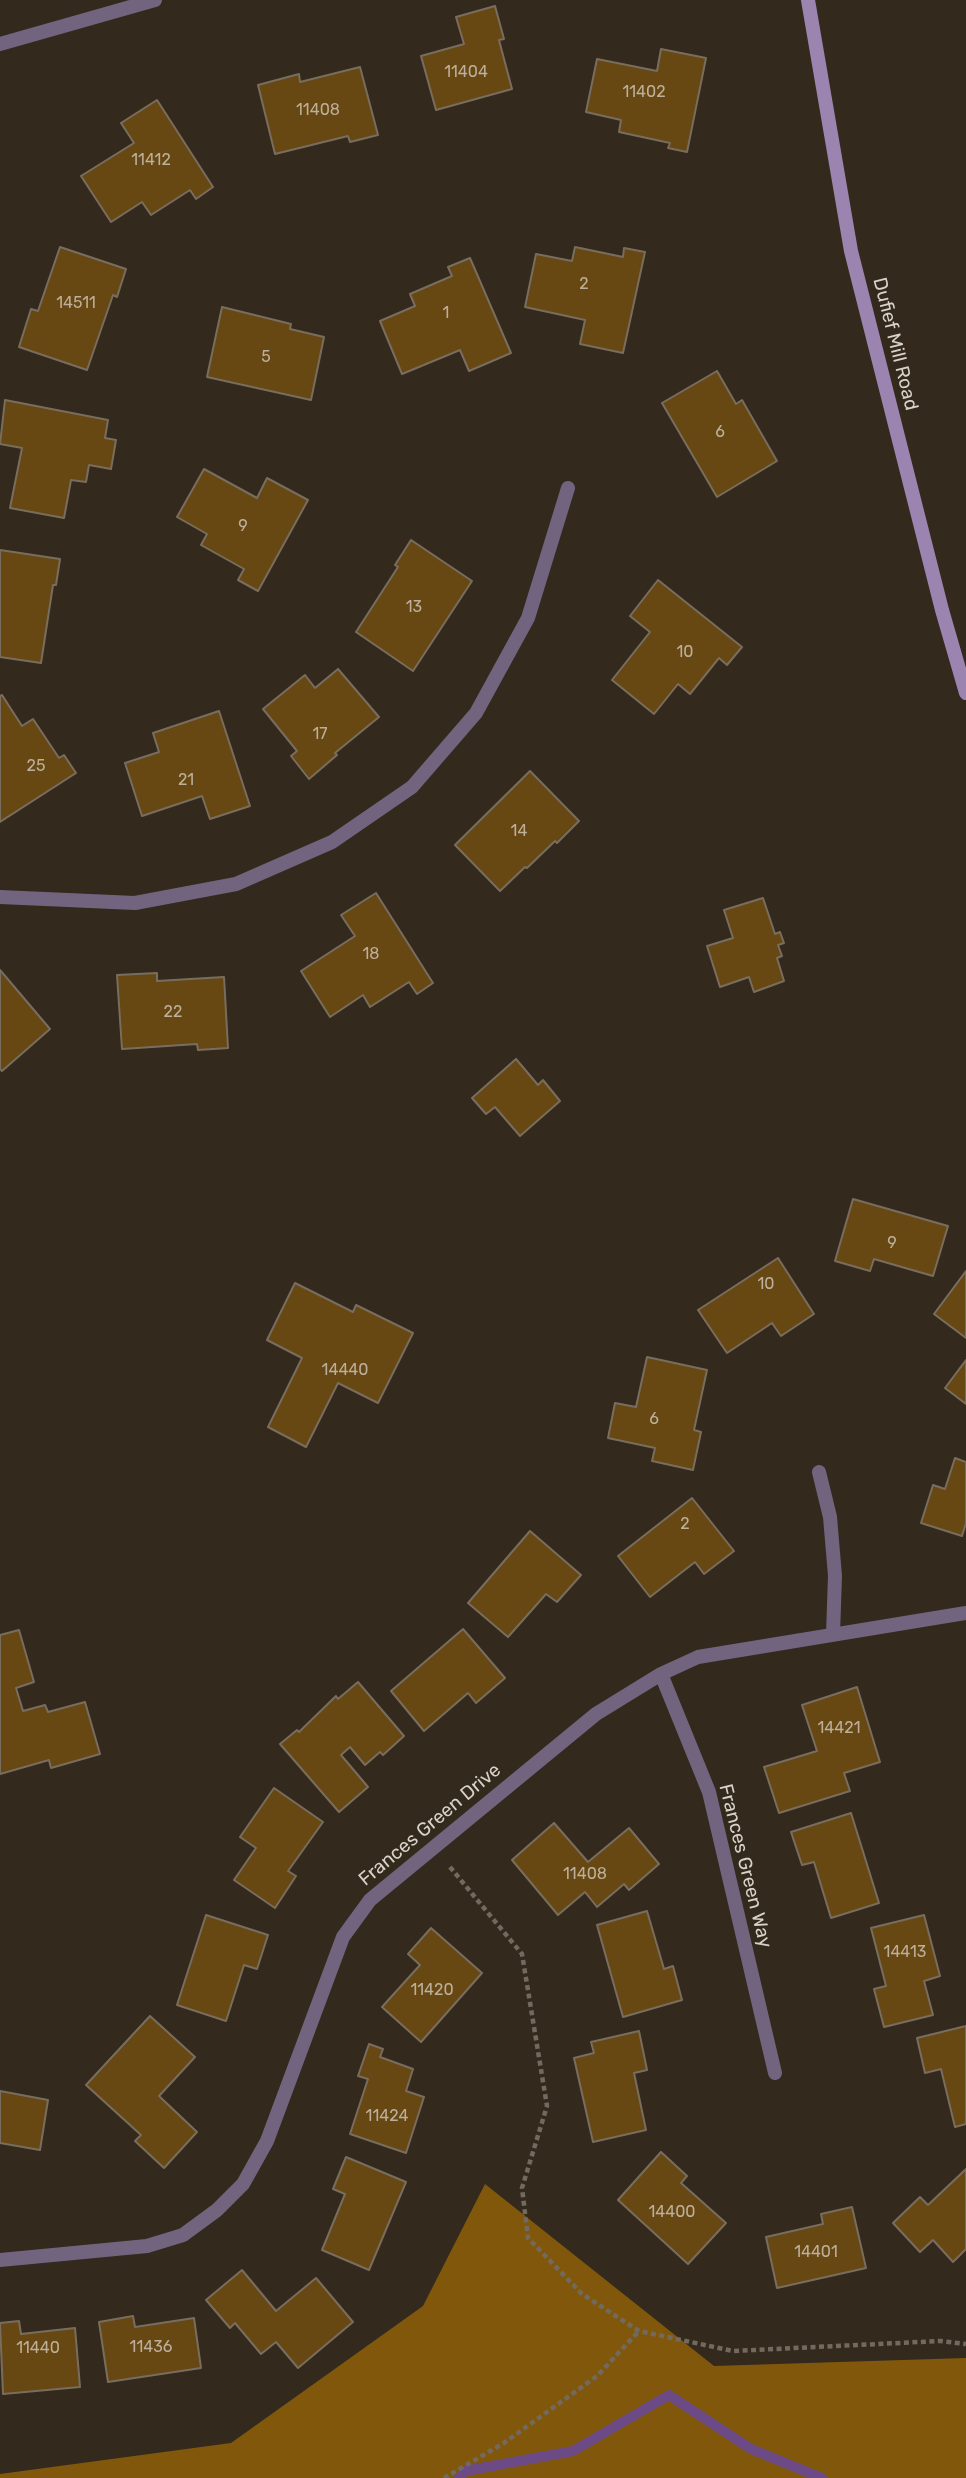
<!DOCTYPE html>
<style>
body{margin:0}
canvas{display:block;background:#33291c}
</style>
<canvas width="966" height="2478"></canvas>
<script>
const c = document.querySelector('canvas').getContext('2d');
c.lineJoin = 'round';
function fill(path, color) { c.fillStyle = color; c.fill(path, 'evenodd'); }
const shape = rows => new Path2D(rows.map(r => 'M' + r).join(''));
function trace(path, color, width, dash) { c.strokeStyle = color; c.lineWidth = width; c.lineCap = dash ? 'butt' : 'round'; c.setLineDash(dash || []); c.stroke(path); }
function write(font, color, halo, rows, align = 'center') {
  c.font = font + ' Rubik,sans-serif'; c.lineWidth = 6; c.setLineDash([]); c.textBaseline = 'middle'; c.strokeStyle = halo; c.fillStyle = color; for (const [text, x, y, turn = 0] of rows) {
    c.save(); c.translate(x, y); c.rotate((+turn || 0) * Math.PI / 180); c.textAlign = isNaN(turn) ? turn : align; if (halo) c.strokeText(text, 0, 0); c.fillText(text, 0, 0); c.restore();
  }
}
fill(shape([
 [485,2184,714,2366,966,2358,966,2478,0,2478,0,2474,231,2443,423,2306]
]), '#81580b');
trace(shape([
 [459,2478,465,2471,573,2451,669,2395,751,2449,822,2478]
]), '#6b4a86', 10);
const building = shape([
 [495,6,504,39,499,40,512,89,436,110,421,56,464,44,456,17,495,6],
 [661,49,706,58,687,152,668,148,670,143,619,132,621,120,586,112,597,59,657,71,661,49],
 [360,67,378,135,350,142,348,136,275,154,258,85,299,74,300,82,360,67],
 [157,100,213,187,196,199,190,190,151,215,142,202,111,222,81,176,134,143,121,123,157,100],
 [60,247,126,269,117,297,113,295,87,370,19,347,31,309,38,311,60,247],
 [575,247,623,257,624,248,645,252,623,353,580,344,585,320,525,307,536,254,572,261,575,247],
 [470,258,511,353,469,371,460,350,402,374,380,321,415,306,410,294,452,276,448,267,470,258],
 [222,307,291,324,290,329,324,337,311,400,207,377,222,307],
 [717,371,736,404,742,400,777,461,717,497,662,403,717,371],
 [5,400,108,420,105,438,116,440,111,469,89,465,86,482,71,480,64,518,10,508,22,448,0,444,5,400],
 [204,469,257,498,267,478,308,500,258,591,238,580,244,569,201,545,207,534,177,517,204,469],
 [411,540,472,581,413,671,356,632,398,567,395,565,411,540],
 [0,550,60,559,56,585,53,585,41,663,0,657,0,550],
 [658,580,742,647,727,665,719,658,690,694,678,684,654,714,612,680,650,632,630,616,658,580],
 [338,669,379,717,335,753,337,755,309,779,291,756,297,751,263,709,305,675,315,688,338,669],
 [2,695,22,726,33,719,59,758,64,755,76,773,0,822,0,696,2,695],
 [219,711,250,806,210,819,202,796,142,816,125,763,159,752,153,733,219,711],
 [530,771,579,821,557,843,555,841,527,868,525,867,500,891,455,845,530,771],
 [376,893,433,983,417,994,409,982,370,1007,363,995,330,1017,301,971,355,936,341,915,376,893],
 [763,898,775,934,780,932,784,943,778,945,782,956,777,958,784,981,754,992,749,977,720,987,707,946,733,938,724,910,763,898],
 [0,970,50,1029,2,1071,0,1069,0,970],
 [157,973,157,981,224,977,228,1048,198,1050,197,1044,122,1049,117,975,157,973],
 [516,1059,538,1085,543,1080,560,1101,520,1136,495,1107,486,1114,472,1098,516,1059],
 [853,1199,948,1226,933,1276,874,1259,870,1271,835,1261,853,1199],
 [778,1258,814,1314,781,1336,772,1323,727,1353,698,1310,778,1258],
 [966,1271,966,1338,934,1314,966,1271],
 [295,1283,353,1312,356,1305,413,1333,378,1403,338,1383,306,1447,268,1427,302,1358,267,1340,295,1283],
 [647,1357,707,1370,694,1430,701,1432,693,1470,652,1461,655,1448,608,1438,615,1403,636,1407,647,1357],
 [966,1360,966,1404,945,1388,966,1360],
 [955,1458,966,1462,966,1523,962,1536,921,1523,933,1485,945,1489,955,1458],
 [692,1498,734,1551,704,1574,695,1562,650,1597,618,1556,692,1498],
 [530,1531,581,1575,557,1602,546,1594,508,1637,468,1603,530,1531],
 [463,1629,505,1678,476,1703,468,1693,424,1731,391,1691,463,1629],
 [19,1630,34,1682,16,1688,23,1711,45,1705,48,1712,85,1702,100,1754,51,1768,49,1760,0,1774,0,1635,19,1630],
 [358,1682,404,1736,383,1755,380,1752,365,1765,350,1747,341,1755,368,1787,339,1812,280,1744,297,1730,299,1732,336,1696,338,1699,358,1682],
 [857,1687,880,1762,844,1773,850,1791,779,1813,764,1767,817,1751,802,1705,857,1687],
 [274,1788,323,1822,288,1871,296,1876,275,1908,234,1880,256,1848,240,1837,274,1788],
 [851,1813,879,1903,831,1918,814,1862,802,1865,791,1832,851,1813],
 [554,1823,588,1862,629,1828,659,1864,629,1890,624,1884,597,1907,585,1892,558,1915,512,1860,554,1823],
 [647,1911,664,1969,673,1966,682,2000,623,2017,597,1925,647,1911],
 [206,1915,268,1935,257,1969,244,1965,226,2021,177,2005,206,1915],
 [924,1915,940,1976,924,1981,933,2015,884,2027,874,1989,886,1986,871,1928,924,1915],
 [431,1928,482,1973,421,2042,382,2007,420,1965,408,1954,431,1928],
 [150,2016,195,2057,159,2096,197,2132,164,2168,135,2141,141,2135,86,2085,150,2016],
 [966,2026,966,2124,955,2127,941,2069,925,2073,917,2038,966,2026],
 [639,2031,647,2070,634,2073,646,2130,593,2142,574,2058,594,2053,591,2042,639,2031],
 [369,2044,383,2049,380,2057,413,2069,406,2091,424,2097,406,2153,350,2134,368,2079,358,2076,369,2044],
 [0,2091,48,2100,40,2150,0,2143,0,2091],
 [661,2152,687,2176,681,2183,726,2223,688,2264,618,2200,661,2152],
 [346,2157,406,2182,369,2270,322,2250,345,2194,333,2189,346,2157],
 [966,2169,966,2249,953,2262,933,2240,920,2252,893,2223,920,2197,928,2205,966,2169],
 [852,2207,866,2268,777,2288,766,2237,823,2224,821,2214,852,2207],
 [242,2270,276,2311,316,2278,353,2322,298,2368,276,2342,261,2354,235,2323,230,2328,206,2300,242,2270],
 [133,2316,135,2327,194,2318,201,2368,108,2382,99,2322,133,2316],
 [19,2321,21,2334,75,2328,80,2387,3,2394,0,2323,19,2321]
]);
fill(building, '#674712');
trace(building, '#786d5e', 2);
trace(shape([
 [450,1867,522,1954,547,2106,522,2188,528,2238,582,2294,639,2331,733,2351,940,2341,966,2344],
 [444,2478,504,2443,597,2376,639,2331]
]), '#736a5f', 4.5, [5, 3.5]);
trace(shape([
 [0,44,155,0],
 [0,897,135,903,236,884,332,842,412,787,476,713,528,618,568,488],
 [819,1472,830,1517,835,1576,833,1634],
 [661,1674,709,1792,775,2073],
 [0,2260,147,2246,183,2235,217,2210,243,2184,267,2141,343,1937,370,1900,596,1714,661,1674,698,1657,966,1613]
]), '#72647f', 14);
trace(shape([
 [808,0,851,251,942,610,966,693]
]), '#9b84af', 14);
write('16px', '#bcaf9b', null, [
 ["11404",466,72],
 ["11402",644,92],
 ["11408",318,110],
 ["11412",151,160],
 ["2",584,284],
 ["14511",76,303],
 ["1",446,313],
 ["5",266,357],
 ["6",720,432],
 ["9",243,526],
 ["13",414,607],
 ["10",685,652],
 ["17",320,734],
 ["25",36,766],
 ["21",186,780],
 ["14",519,831],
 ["18",371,954],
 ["22",173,1012],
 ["9",892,1243],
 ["10",766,1284],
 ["14440",345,1370],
 ["6",654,1419],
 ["2",685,1524],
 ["14421",839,1728],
 ["11408",585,1874],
 ["14413",905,1952],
 ["11420",432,1990],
 ["11424",387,2116],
 ["14400",672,2212],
 ["14401",816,2252],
 ["11436",151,2347],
 ["11440",38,2348]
]);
write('19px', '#d8d2c9', '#33291c', [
 ["Dufief Mill Road",895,344,76],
 ["Frances Green Drive",430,1825,-40],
 ["Frances Green Way",745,1866,76]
]);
</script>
